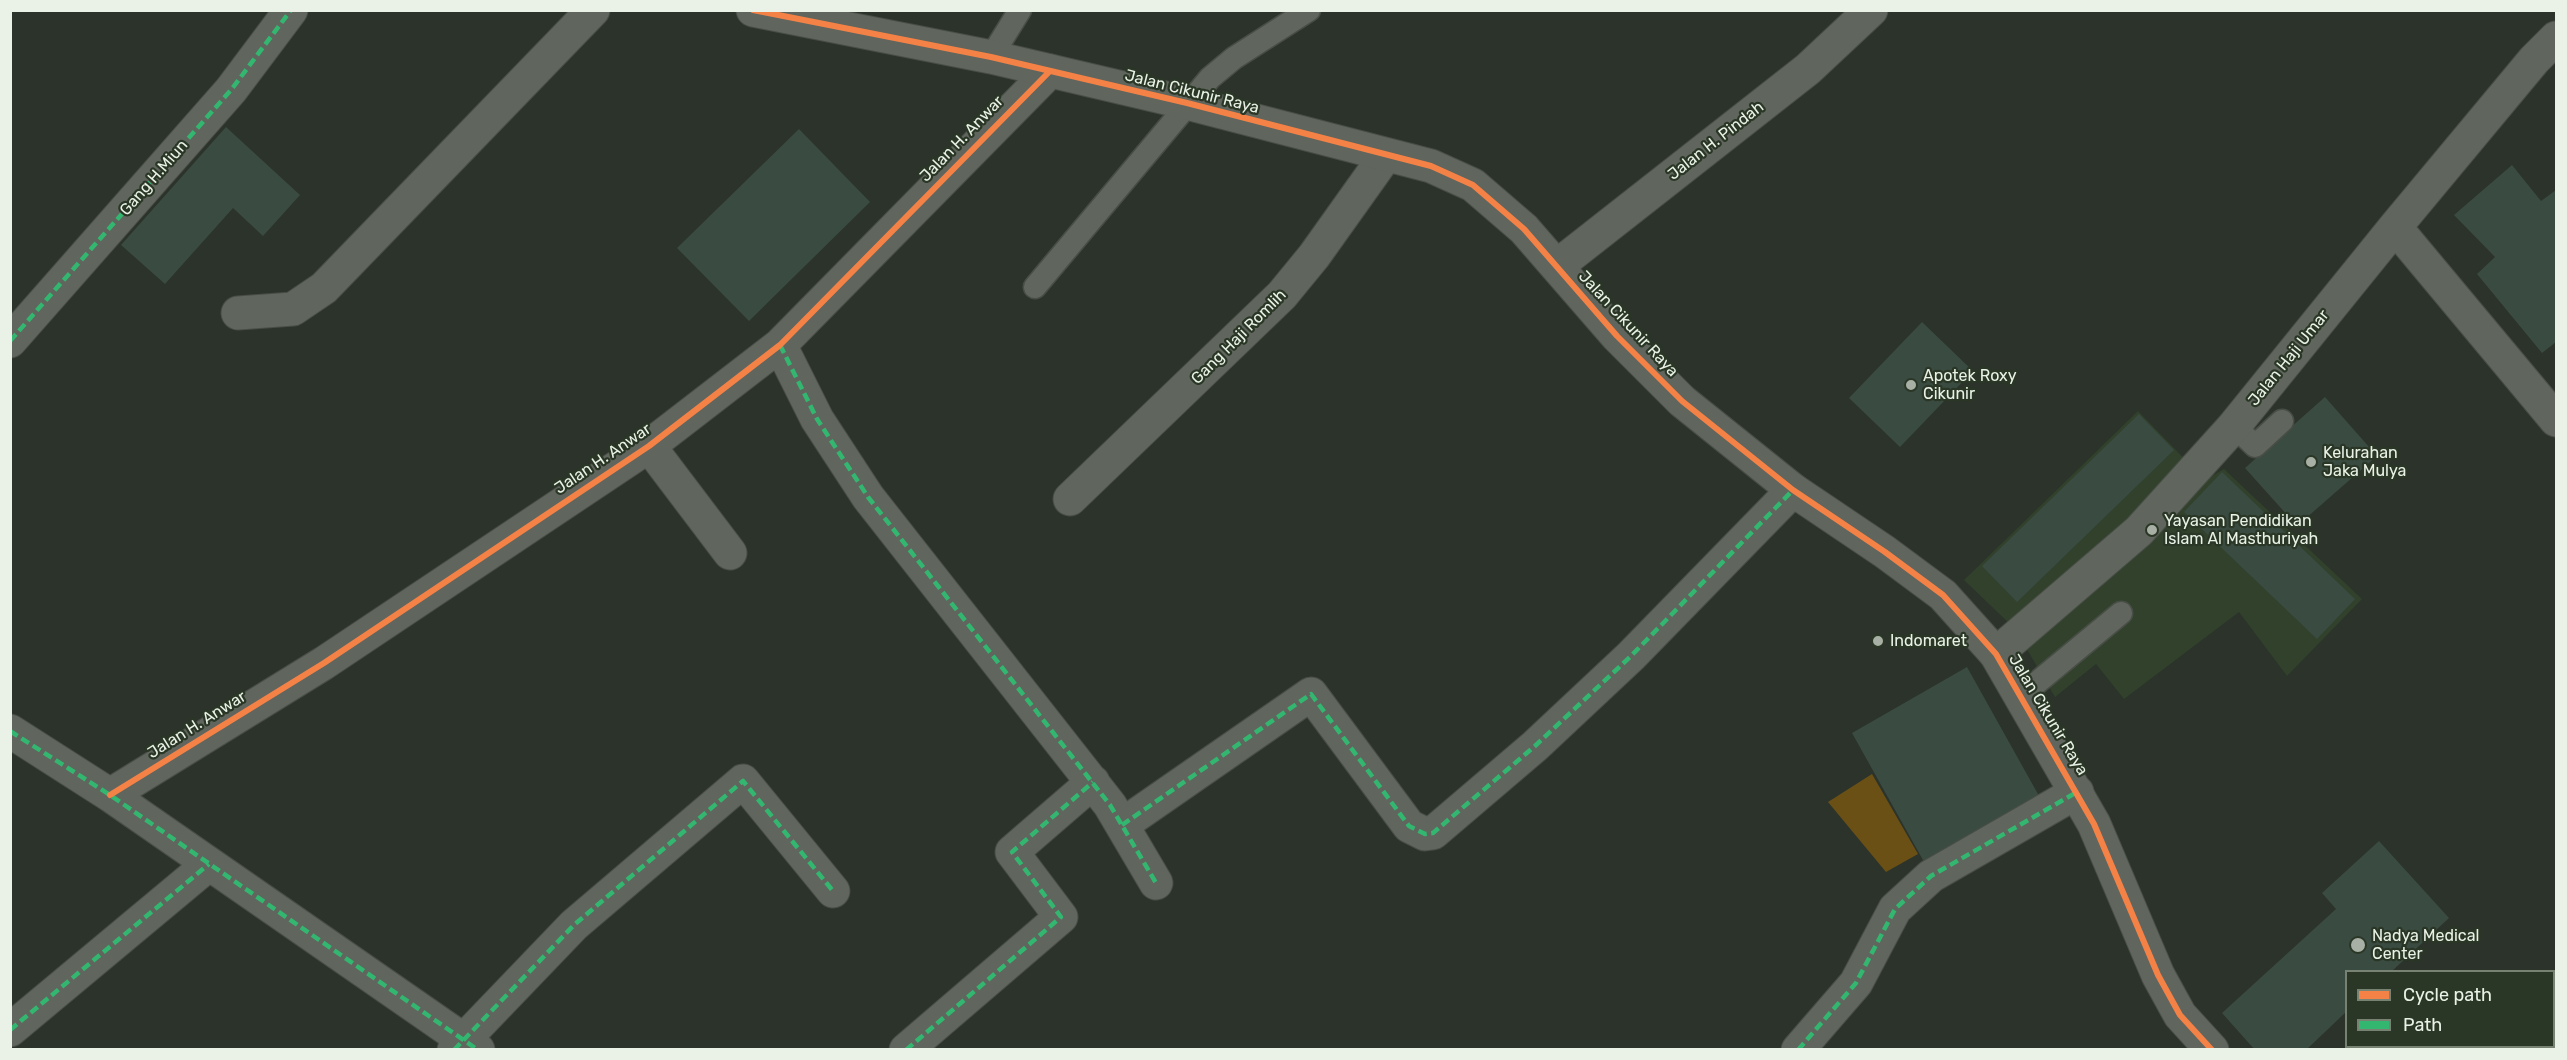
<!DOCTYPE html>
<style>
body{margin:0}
#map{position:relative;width:2567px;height:1060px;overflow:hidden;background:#2c332a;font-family:Rubik,sans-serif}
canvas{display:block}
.frame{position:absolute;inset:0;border:12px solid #eaf2e7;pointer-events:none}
.legend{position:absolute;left:2345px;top:970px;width:210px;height:78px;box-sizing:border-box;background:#2b3726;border:2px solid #778273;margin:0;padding:8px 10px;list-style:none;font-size:18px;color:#eaf2e7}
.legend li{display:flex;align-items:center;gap:12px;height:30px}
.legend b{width:30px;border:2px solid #778273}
</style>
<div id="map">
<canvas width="2567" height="1060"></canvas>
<div class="frame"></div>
<ul class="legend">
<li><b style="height:8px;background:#f48246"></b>Cycle path</li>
<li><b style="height:8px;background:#33b770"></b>Path</li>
</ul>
</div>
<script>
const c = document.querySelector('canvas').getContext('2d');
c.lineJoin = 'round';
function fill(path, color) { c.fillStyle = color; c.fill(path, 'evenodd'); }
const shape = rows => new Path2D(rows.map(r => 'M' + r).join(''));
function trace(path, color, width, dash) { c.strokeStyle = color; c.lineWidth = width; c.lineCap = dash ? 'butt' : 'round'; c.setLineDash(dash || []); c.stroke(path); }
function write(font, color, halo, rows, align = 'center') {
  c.font = font + ' Rubik,sans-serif'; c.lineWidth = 4.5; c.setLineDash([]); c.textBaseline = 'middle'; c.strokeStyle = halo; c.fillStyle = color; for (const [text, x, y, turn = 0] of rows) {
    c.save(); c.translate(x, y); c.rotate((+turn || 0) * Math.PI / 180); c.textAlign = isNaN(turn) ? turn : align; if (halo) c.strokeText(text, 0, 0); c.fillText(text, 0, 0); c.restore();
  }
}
fill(shape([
 [2138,411,2205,480,2224,469,2362,599,2287,676,2239,612,2124,699,2096,664,2055,697,2015,629,1964,580]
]), '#31412c');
fill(shape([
 [1872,774,1918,854,1886,872,1828,802]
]), '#6b5016');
fill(shape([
 [226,127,300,195,263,236,233,208,165,284,121,245],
 [799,129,870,202,749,321,677,248],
 [2512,165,2541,201,2556,190,2556,342,2542,353,2477,274,2495,257,2454,215],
 [1922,322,1973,371,1900,447,1849,398],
 [2325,397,2377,456,2297,526,2245,468],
 [2139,414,2174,450,2017,602,1982,566],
 [2222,472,2355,599,2317,639,2184,512],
 [1967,667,2043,803,1928,869,1852,733],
 [2379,841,2449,918,2391,972,2346,972,2346,1012,2306,1050,2255,1050,2222,1013,2336,909,2322,893]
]), '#3a4b42');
const lane = shape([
 [991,57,1020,10],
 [1035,287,1210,78,1234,58,1309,10],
 [2234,426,2255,446,2282,421],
 [2022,695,2121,613]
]);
const street = shape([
 [2395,227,2556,420],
 [1557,266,1808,69,1871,10],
 [238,313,293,309,324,288,593,10],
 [10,341,231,90,291,10],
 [780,345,817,419,868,497,1110,805,1156,883],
 [649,446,730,553],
 [1070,499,1282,295,1314,256,1386,155],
 [1996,654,2139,531,2234,426,2395,227,2534,60,2556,38],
 [10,731,110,795,478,1050],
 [110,795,324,663,649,446,780,345,1050,71],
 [1122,825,1311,694,1409,826,1425,834,1433,833,1535,746,1631,656,1793,490],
 [10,1030,209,864],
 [454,1050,574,925,743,781,833,891],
 [906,1050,1061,917,1012,852,1093,782],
 [1798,1050,1856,983,1895,909,1931,876,2077,792]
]);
const secondary = shape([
 [753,10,991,57,1187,103,1431,166,1473,185,1524,229,1617,336,1682,401,1793,490,1885,552,1943,595,1996,654,2094,824,2158,975,2180,1015,2212,1050]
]);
trace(lane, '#484e46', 25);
trace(street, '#484e46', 35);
trace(secondary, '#484e46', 35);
trace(lane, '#60655e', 22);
trace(street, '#60655e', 33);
trace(secondary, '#60655e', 33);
trace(shape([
 [10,341,231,90,291,10],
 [780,345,817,419,868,497,1110,805,1156,883],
 [10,731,110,795,478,1050],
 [1122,825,1311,694,1409,826,1425,834,1433,833,1535,746,1631,656,1793,490],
 [10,1030,209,864],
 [454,1050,574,925,743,781,833,891],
 [906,1050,1061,917,1012,852,1093,782],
 [1798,1050,1856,983,1895,909,1931,876,2077,792]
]), '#33b770', 4.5, [9, 4.5]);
trace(shape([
 [753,10,991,57,1187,103,1431,166,1473,185,1524,229,1617,336,1682,401,1793,490,1885,552,1943,595,1996,654,2094,824,2158,975,2180,1015,2212,1050],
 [110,795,324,663,649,446,780,345,1050,71]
]), '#f48246', 6);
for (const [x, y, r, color] of [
 [1911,385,6,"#a8afa5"],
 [2311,462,6,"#a8afa5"],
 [2152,530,6,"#a8afa5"],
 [1878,641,6,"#a8afa5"],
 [2358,945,8,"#a8afa5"]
]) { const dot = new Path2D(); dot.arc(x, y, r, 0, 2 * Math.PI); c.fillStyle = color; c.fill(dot); trace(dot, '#2b3726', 2); }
write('16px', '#eaf2e7', '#2b3726', [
 ["Jalan Cikunir Raya",1192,92,14],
 ["Jalan H. Anwar",962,139,-46],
 ["Jalan H. Pindah",1716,141,-38],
 ["Gang H.Miun",154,178,-49],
 ["Jalan Cikunir Raya",1628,324,47],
 ["Gang Haji Romlih",1239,337,-45],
 ["Jalan Haji Umar",2289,358,-51],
 ["Jalan H. Anwar",603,459,-34],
 ["Jalan Cikunir Raya",2048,715,59],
 ["Jalan H. Anwar",197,725,-32]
]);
write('16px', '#eaf2e7', '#2b3726', [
 ["Apotek Roxy",1923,376],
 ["Cikunir",1923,394],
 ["Kelurahan",2323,453],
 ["Jaka Mulya",2323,471],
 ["Yayasan Pendidikan",2164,521],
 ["Islam Al Masthuriyah",2164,539],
 ["Indomaret",1890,641],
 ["Nadya Medical",2372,936],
 ["Center",2372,954]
], 'left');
</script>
